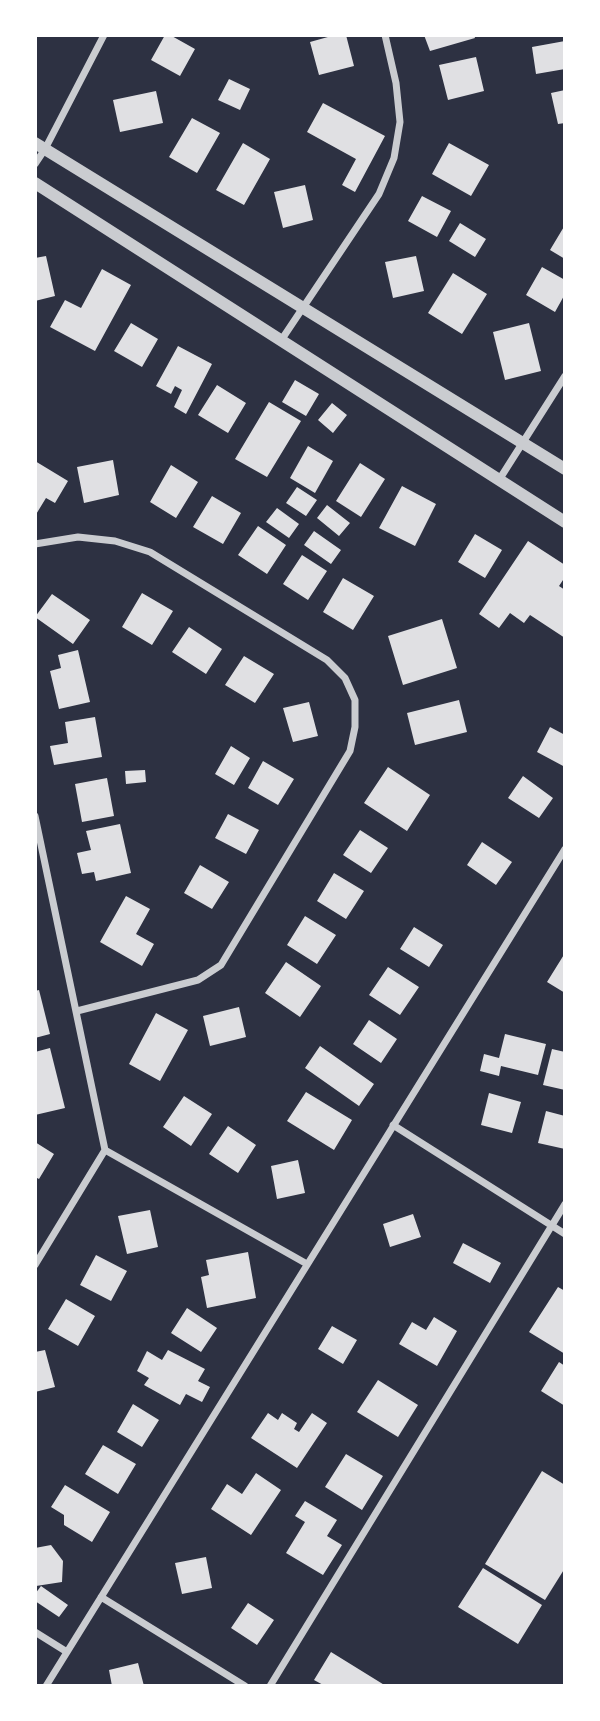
<!DOCTYPE html>
<style>
body{margin:0}
#map{position:relative;width:600px;height:1721px;overflow:hidden;background:#2d3142;font-family:Lato,sans-serif}
canvas{display:block}
.frame{position:absolute;inset:0;border:37px solid #fff;pointer-events:none}
</style>
<div id="map">
<canvas width="600" height="1721"></canvas>
<div class="frame"></div>
</div>
<script>
const c = document.querySelector('canvas').getContext('2d');
c.lineJoin = 'round';
function fill(path, color) { c.fillStyle = color; c.fill(path, 'evenodd'); }
const shape = rows => new Path2D(rows.map(r => 'M' + r).join(''));
function trace(path, color, width, dash) { c.strokeStyle = color; c.lineWidth = width; c.lineCap = dash ? 'butt' : 'round'; c.setLineDash(dash || []); c.stroke(path); }
fill(shape([
 [165,35,170,35,195,49,180,76,151,60],
 [335,35,346,35,354,66,319,75,310,42],
 [424,35,474,35,475,38,430,51],
 [565,41,565,69,536,74,532,47],
 [476,57,484,91,448,100,439,65],
 [229,79,250,89,240,110,218,100],
 [565,90,565,123,558,124,551,93],
 [156,91,163,123,120,132,113,100],
 [323,103,385,136,355,192,342,185,356,159,307,132],
 [192,118,220,133,197,173,169,157],
 [243,143,270,159,244,205,216,190],
 [449,143,489,165,471,196,432,174],
 [305,185,313,220,283,228,274,192],
 [422,196,451,211,437,237,408,221],
 [460,223,486,239,475,257,449,241],
 [565,225,565,259,550,250],
 [46,256,55,296,35,301,35,258],
 [416,256,424,291,393,298,385,262],
 [542,267,565,280,565,294,555,312,526,295],
 [102,269,131,285,95,351,50,327,65,300,81,308],
 [453,273,487,294,462,334,428,313],
 [131,323,158,339,142,367,114,351],
 [529,323,541,371,505,380,493,332],
 [178,346,212,364,186,414,174,407,182,390,175,386,171,394,156,386],
 [295,380,319,394,306,416,282,402],
 [217,385,246,403,228,433,198,415],
 [269,402,301,421,267,477,235,459],
 [332,403,347,415,333,433,318,420],
 [308,446,333,461,315,493,290,478],
 [113,460,119,495,84,503,77,467],
 [35,461,68,481,55,503,46,498,35,516],
 [360,463,385,479,361,517,336,501],
 [171,465,198,482,176,518,150,502],
 [402,486,436,504,415,546,379,528],
 [297,487,317,500,306,516,286,503],
 [212,496,241,513,223,544,193,527],
 [327,505,350,523,339,536,317,518],
 [277,508,299,524,289,538,266,522],
 [258,526,286,545,267,574,238,555],
 [314,531,341,550,331,564,304,545],
 [475,534,502,550,485,578,458,562],
 [528,541,565,565,565,577,559,586,565,590,565,638,530,615,524,623,510,613,499,628,479,614],
 [302,555,327,571,308,600,283,584],
 [343,578,374,596,353,630,323,612],
 [142,593,173,611,152,645,122,627],
 [52,594,90,620,73,644,35,617],
 [442,619,457,668,403,685,388,636],
 [189,627,222,649,206,674,172,652],
 [78,650,90,702,59,709,50,671,61,668,58,655],
 [244,656,274,674,255,703,225,685],
 [459,700,467,732,415,745,407,713],
 [309,702,318,736,293,742,283,708],
 [95,717,102,757,54,765,50,746,68,743,65,722],
 [550,727,565,735,565,767,537,752],
 [231,746,250,758,234,785,215,774],
 [263,761,294,779,278,805,248,788],
 [388,767,430,795,407,831,364,803],
 [145,770,146,782,126,784,125,771],
 [523,776,553,798,539,818,508,798],
 [107,778,114,816,82,822,75,784],
 [228,814,259,830,246,854,215,838],
 [120,824,131,873,96,881,94,872,82,874,77,853,91,850,86,831],
 [360,830,388,848,371,873,343,855],
 [482,842,512,862,496,885,467,865],
 [200,865,229,882,212,909,184,893],
 [334,873,364,891,346,919,317,901],
 [126,896,150,909,136,934,154,944,142,966,100,942],
 [305,916,336,935,317,964,287,945],
 [414,927,443,945,429,967,400,949],
 [565,953,565,993,547,982],
 [286,962,321,986,300,1017,265,993],
 [388,967,419,987,400,1015,369,995],
 [39,990,50,1034,35,1038,35,991],
 [239,1007,246,1037,210,1046,203,1016],
 [156,1013,188,1030,160,1081,129,1064],
 [369,1020,397,1039,381,1063,353,1044],
 [505,1034,546,1044,538,1075,501,1066,499,1076,480,1071,484,1054,499,1058],
 [320,1046,374,1084,359,1106,305,1068],
 [50,1048,65,1108,35,1115,35,1052],
 [552,1049,565,1052,565,1090,543,1085],
 [306,1092,352,1120,334,1150,287,1121],
 [489,1093,521,1102,512,1133,481,1125],
 [184,1096,212,1114,191,1146,163,1127],
 [546,1111,565,1116,565,1149,538,1143],
 [228,1126,256,1145,238,1173,209,1154],
 [35,1142,54,1154,39,1179,35,1177],
 [298,1160,305,1193,277,1199,271,1166],
 [150,1210,158,1247,127,1254,118,1216],
 [413,1214,421,1237,390,1247,383,1224],
 [463,1243,501,1263,490,1283,453,1263],
 [248,1252,256,1298,207,1308,201,1277,209,1275,206,1260],
 [96,1255,127,1271,111,1301,80,1285],
 [558,1287,565,1291,565,1354,529,1332],
 [66,1299,95,1316,78,1346,48,1329],
 [187,1308,217,1328,201,1352,171,1333],
 [434,1317,457,1331,437,1366,399,1344,412,1322,426,1330],
 [332,1326,357,1340,343,1364,318,1349],
 [45,1350,55,1387,35,1392,35,1352],
 [168,1350,205,1369,198,1381,210,1387,202,1402,186,1394,180,1405,144,1385,149,1378,137,1371,147,1351,162,1360],
 [559,1362,565,1366,565,1406,541,1391],
 [378,1380,418,1405,398,1437,357,1412],
 [133,1404,159,1420,142,1447,117,1432],
 [268,1413,278,1420,282,1413,297,1423,294,1429,299,1432,312,1413,327,1423,297,1468,251,1438],
 [103,1445,136,1464,118,1494,85,1474],
 [346,1454,383,1476,362,1510,325,1487],
 [542,1471,565,1485,565,1568,545,1600,485,1564],
 [256,1473,281,1490,251,1535,211,1509,227,1484,242,1494],
 [65,1485,110,1512,92,1542,64,1525,64,1515,51,1507],
 [305,1501,337,1520,327,1536,342,1545,323,1575,286,1553,305,1522,295,1516],
 [51,1545,63,1561,62,1582,36,1586,35,1548],
 [206,1557,212,1588,182,1594,175,1563],
 [483,1568,542,1605,518,1644,458,1607],
 [41,1586,68,1605,59,1617,35,1601,35,1594],
 [248,1603,274,1620,257,1645,231,1628],
 [331,1652,386,1686,325,1686,314,1680],
 [138,1663,144,1686,112,1686,109,1670]
]), '#e0e0e3');
trace(shape([
 [35,164,45,149,104,35],
 [282,339,379,194,394,158,400,122,396,83,385,35],
 [499,480,565,376],
 [35,544,78,537,115,541,150,552,327,660,345,678,355,700,355,727,350,751,221,965,198,980,77,1011],
 [35,816,105,1150,35,1265],
 [393,1125,565,1234],
 [105,1150,307,1264],
 [101,1597,245,1686],
 [35,1632,67,1652],
 [46,1686,565,849],
 [270,1686,565,1204]
]), '#caccd0', 7);
trace(shape([
 [35,143,565,469],
 [35,183,565,522]
]), '#caccd0', 12);
</script>
